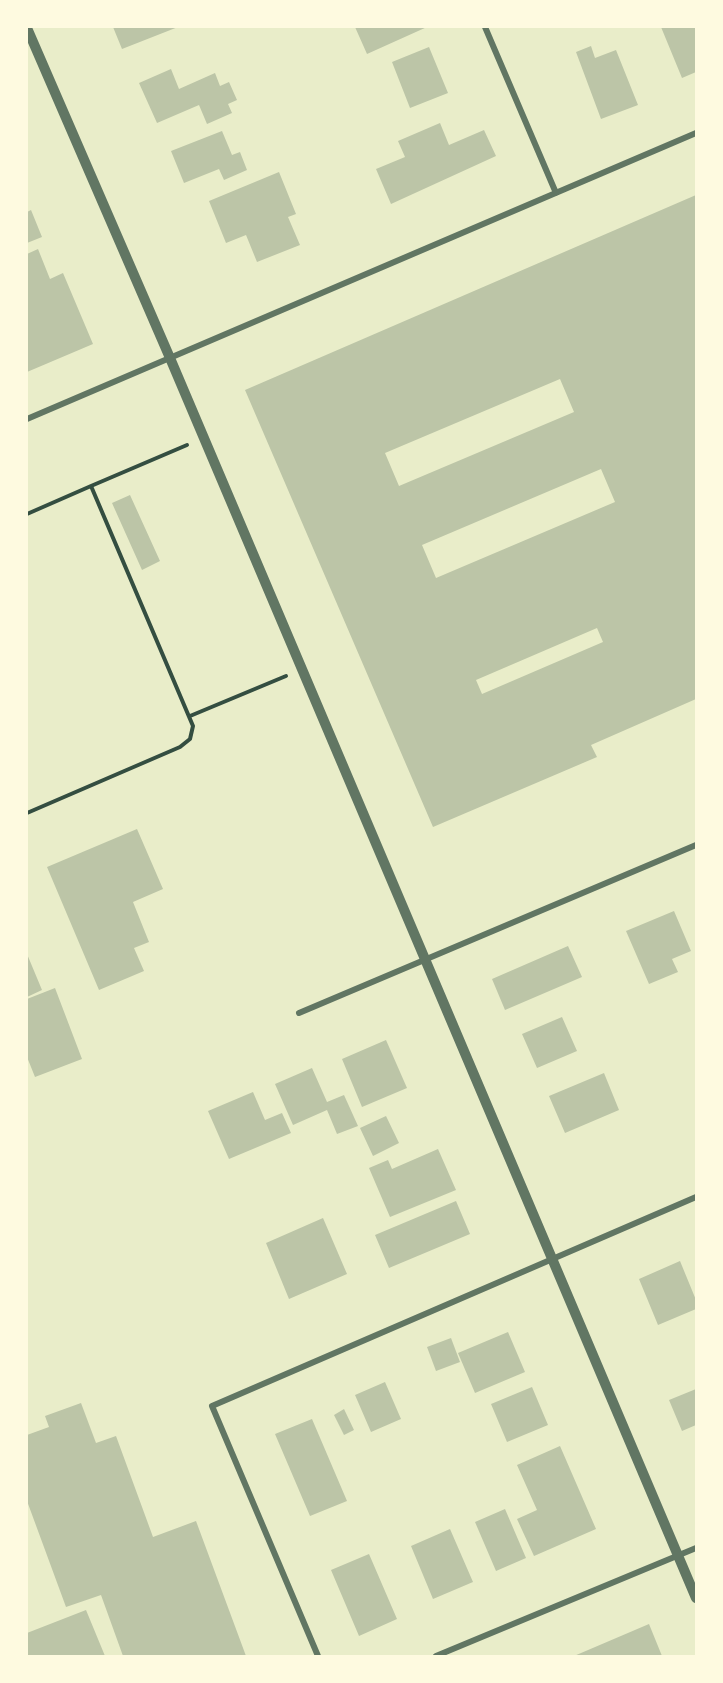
<!DOCTYPE html>
<style>
body{margin:0}
#map{position:relative;width:723px;height:1683px;overflow:hidden;background:#e9edc9;font-family:Inter,sans-serif}
canvas{display:block}
.frame{position:absolute;inset:0;border:28px solid #fefae0;pointer-events:none}
</style>
<div id="map">
<canvas width="723" height="1683"></canvas>
<div class="frame"></div>
</div>
<script>
const c = document.querySelector('canvas').getContext('2d');
c.lineJoin = 'round';
function fill(path, color) { c.fillStyle = color; c.fill(path, 'evenodd'); }
const shape = rows => new Path2D(rows.map(r => 'M' + r).join(''));
function trace(path, color, width, dash) { c.strokeStyle = color; c.lineWidth = width; c.lineCap = dash ? 'butt' : 'round'; c.setLineDash(dash || []); c.stroke(path); }
fill(shape([
 [113,27,178,27,122,49],
 [355,27,427,27,367,54],
 [661,27,696,27,696,72,682,78],
 [591,46,595,58,616,50,638,105,601,119,576,52],
 [429,47,448,93,410,108,392,62],
 [171,69,179,89,215,73,220,86,229,82,237,100,228,104,232,113,207,124,199,105,157,123,139,83],
 [440,123,449,145,484,130,496,156,391,204,376,169,405,157,398,141],
 [222,131,232,155,240,152,247,170,224,180,219,169,184,183,171,151],
 [279,172,296,214,288,217,300,245,257,262,246,235,226,243,209,201],
 [696,195,696,699,591,745,597,757,433,827,245,390],
 [560,379,574,412,399,486,385,453],
 [601,469,615,502,436,578,422,545],
 [597,628,603,642,482,694,476,680],
 [31,210,42,237,27,243,27,212],
 [38,249,50,279,63,273,93,344,27,372,27,254],
 [130,495,160,561,142,570,112,503],
 [137,829,163,889,133,902,149,942,134,948,144,971,99,990,47,867],
 [674,911,691,951,672,959,678,972,649,984,626,931],
 [568,946,582,977,505,1010,492,979],
 [27,954,42,990,27,997],
 [55,988,82,1059,35,1077,27,1057,27,999],
 [562,1017,577,1051,537,1068,522,1034],
 [386,1040,407,1088,362,1107,342,1059],
 [312,1068,327,1102,344,1095,358,1126,337,1134,327,1110,293,1125,275,1084],
 [604,1073,619,1110,565,1133,549,1096],
 [253,1092,265,1120,282,1113,291,1133,229,1159,208,1111],
 [386,1116,399,1143,373,1156,360,1128],
 [438,1149,456,1190,390,1217,369,1168,388,1160,392,1169],
 [456,1201,470,1234,389,1268,375,1235],
 [323,1218,347,1274,289,1299,266,1243],
 [680,1261,696,1300,696,1309,658,1325,639,1279],
 [508,1332,525,1372,475,1393,458,1353],
 [451,1338,460,1362,436,1371,427,1347],
 [385,1382,401,1419,371,1432,355,1395],
 [532,1387,548,1425,507,1442,491,1404],
 [696,1389,696,1425,682,1431,669,1400],
 [81,1403,96,1443,116,1436,153,1537,196,1521,246,1656,123,1656,101,1595,66,1607,27,1501,27,1435,49,1427,45,1416],
 [344,1409,354,1430,344,1435,334,1415],
 [312,1419,347,1501,310,1516,275,1434],
 [560,1446,596,1529,534,1556,517,1519,537,1510,517,1465],
 [505,1509,526,1558,496,1571,475,1522],
 [450,1529,473,1582,433,1599,411,1546],
 [369,1554,397,1619,359,1636,331,1570],
 [86,1610,105,1656,27,1656,27,1633],
 [649,1624,662,1656,574,1656]
]), '#bcc5a7');
trace(shape([
 [91,486,187,445],
 [27,514,91,486,193,726,190,739,180,747,27,813],
 [190,716,286,676]
]), '#344e41', 4);
trace(shape([
 [485,27,556,193],
 [27,419,696,133],
 [299,1013,696,845],
 [318,1656,212,1406,696,1197],
 [436,1656,696,1548]
]), '#617663', 6);
trace(shape([
 [27,28,170,358,696,1598]
]), '#617663', 10);
</script>
